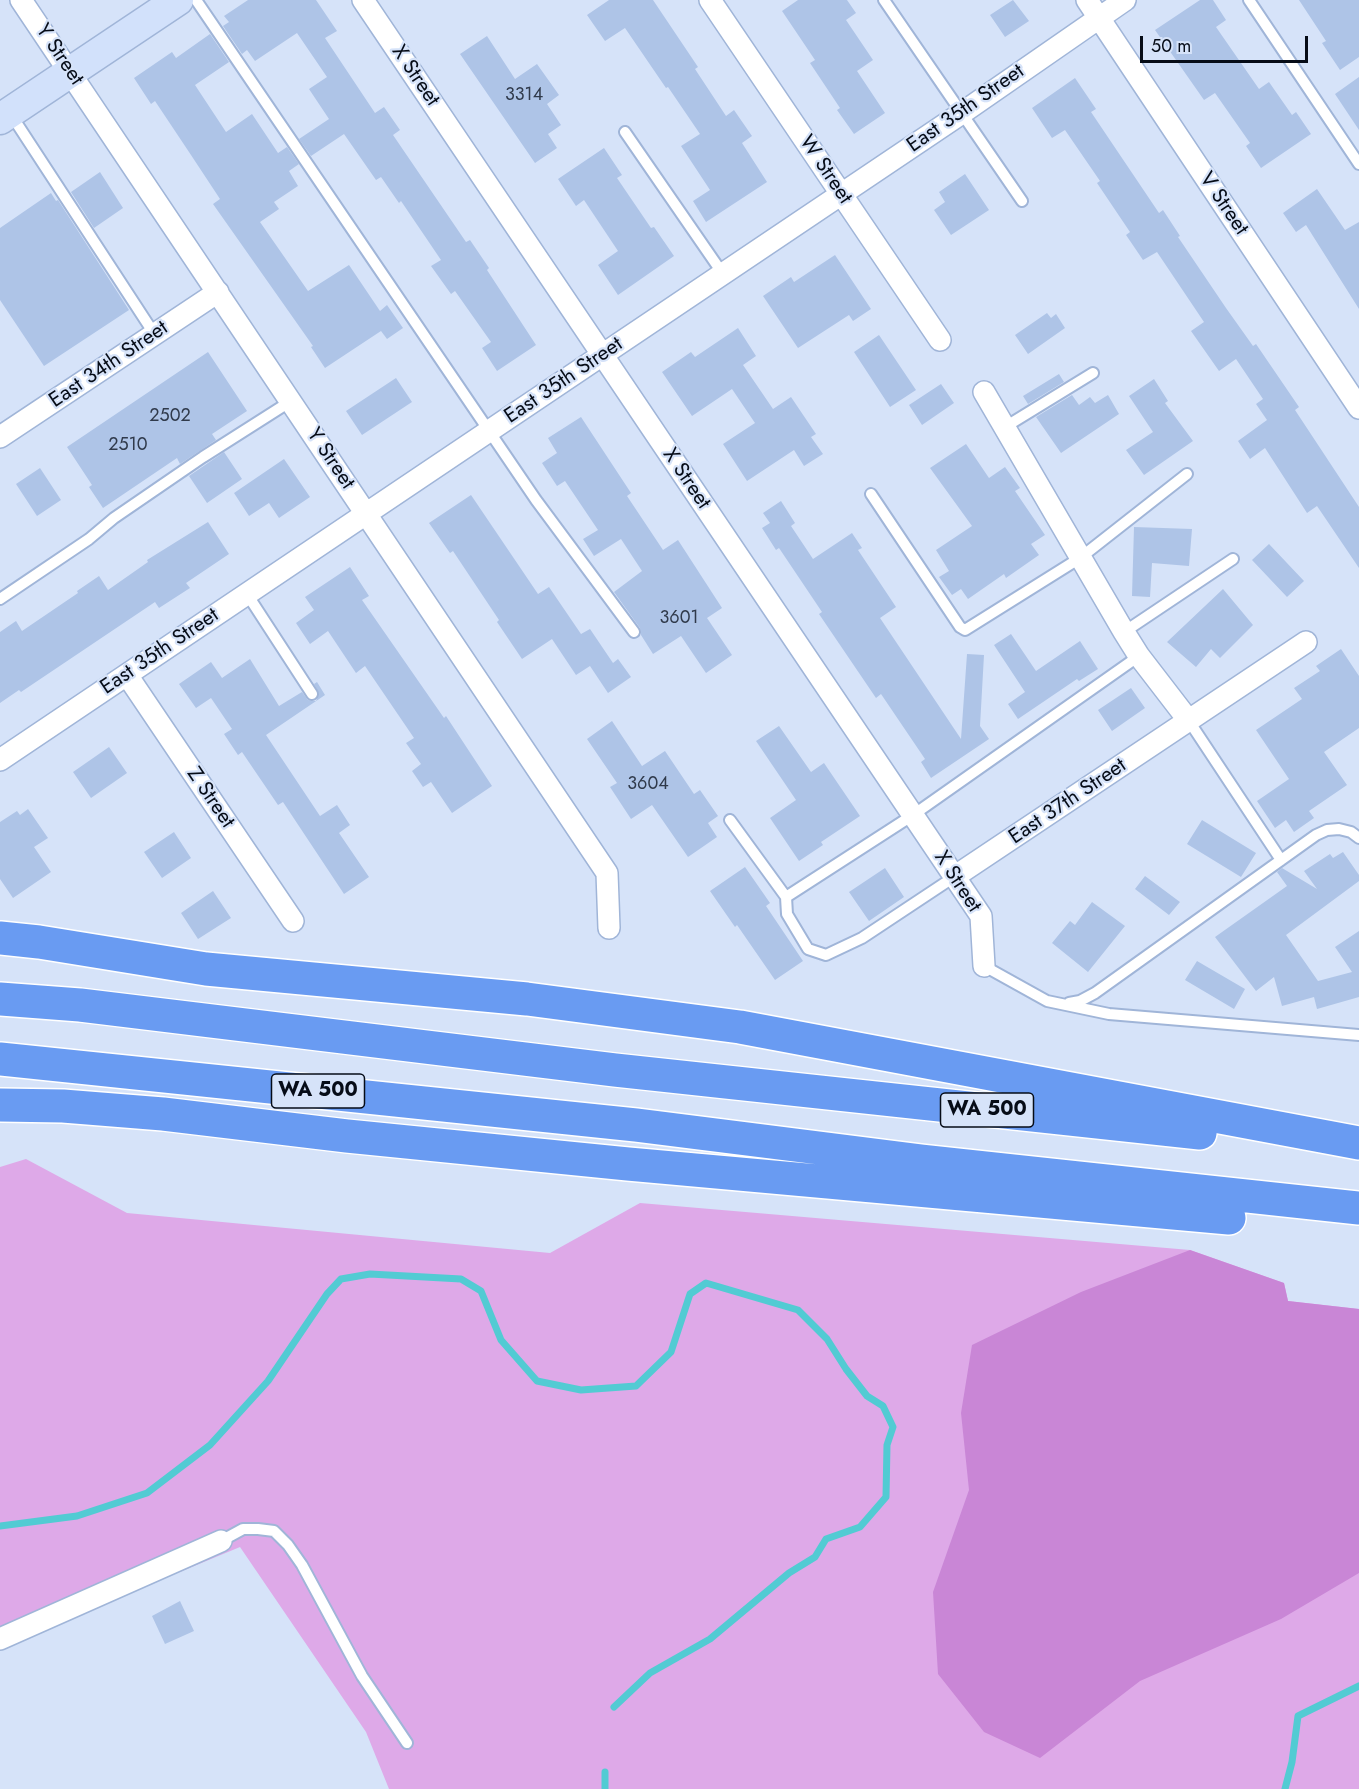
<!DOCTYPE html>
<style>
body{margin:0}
#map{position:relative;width:1359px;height:1789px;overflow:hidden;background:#d6e3f9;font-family:Jost,sans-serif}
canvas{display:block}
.scale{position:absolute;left:1140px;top:36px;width:168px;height:27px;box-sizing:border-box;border:3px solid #060c17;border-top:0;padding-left:8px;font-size:18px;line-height:21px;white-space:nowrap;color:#060c17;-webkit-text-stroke:4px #d6e3f9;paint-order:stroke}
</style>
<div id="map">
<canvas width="1359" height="1789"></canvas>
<div class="scale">50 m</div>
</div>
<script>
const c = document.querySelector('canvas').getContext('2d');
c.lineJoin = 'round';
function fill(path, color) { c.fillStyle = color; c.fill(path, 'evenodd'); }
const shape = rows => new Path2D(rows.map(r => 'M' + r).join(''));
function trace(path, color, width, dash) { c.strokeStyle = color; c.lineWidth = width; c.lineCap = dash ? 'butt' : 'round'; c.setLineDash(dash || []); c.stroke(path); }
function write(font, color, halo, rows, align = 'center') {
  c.font = font + ' Jost,sans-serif'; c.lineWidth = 4.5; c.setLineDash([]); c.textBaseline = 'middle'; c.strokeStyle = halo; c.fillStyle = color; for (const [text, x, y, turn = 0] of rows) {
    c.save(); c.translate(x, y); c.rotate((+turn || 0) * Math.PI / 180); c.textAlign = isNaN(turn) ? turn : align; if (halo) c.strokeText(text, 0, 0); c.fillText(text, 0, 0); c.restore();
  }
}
fill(shape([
 [26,1159,127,1213,550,1253,640,1203,1190,1250,1284,1283,1288,1301,1359,1309,1359,1789,389,1789,366,1732,240,1547,25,1636,0,1639,0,1167]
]), '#dea9e8');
fill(shape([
 [1190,1250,1284,1283,1288,1301,1359,1309,1359,1573,1281,1619,1140,1681,1040,1758,984,1732,938,1674,933,1592,969,1490,961,1413,972,1345,1081,1292]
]), '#c986d6');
trace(shape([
 [0,1526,77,1516,147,1493,210,1445,268,1381,327,1294,341,1279,370,1274,461,1279,481,1291,501,1340,537,1381,581,1390,636,1386,671,1352,690,1294,706,1283,798,1310,827,1339,846,1369,867,1396,883,1406,893,1427,887,1445,886,1497,860,1527,826,1539,815,1557,789,1573,710,1639,650,1673,614,1707],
 [605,1772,605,1789],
 [1285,1789,1292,1762,1298,1716,1359,1686]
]), '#52cbd3', 7);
fill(shape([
 [248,0,316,0,337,31,325,38,375,113,384,107,400,130,393,135,466,242,470,240,489,268,487,270,536,345,497,371,482,348,491,342,455,291,451,294,431,266,441,260,401,201,399,203,381,177,376,180,344,134,311,156,299,139,329,119,309,89,327,77,297,33,255,61,247,50,242,54,223,26,229,22,224,16],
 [609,0,653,0,698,67,695,69,726,116,734,110,752,136,742,143,767,182,706,222,693,201,710,190,681,146,700,134,668,87,666,88,625,28,605,41,587,15],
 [798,0,847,0,856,13,846,20,873,60,857,71,885,113,854,134,837,110,840,108,810,63,815,60,782,11],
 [1013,0,1029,21,1005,37,990,15],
 [1200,0,1213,0,1226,20,1216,27,1259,89,1269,82,1292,115,1296,112,1311,134,1261,168,1246,146,1250,143,1215,93,1204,100,1155,30],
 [1299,0,1359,0,1359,57,1340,70,1322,43,1326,41],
 [210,34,229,62,195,85,226,132,252,114,278,153,287,147,299,164,289,171,298,186,274,202,279,209,260,222,308,291,349,265,380,311,387,305,403,328,387,339,381,331,325,368,311,347,313,346,213,204,220,199,191,155,155,101,151,104,134,78,172,52,176,58],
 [487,36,515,79,537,64,559,95,547,104,561,125,548,134,557,148,535,163,460,54],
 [1359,77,1359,130,1335,94],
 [1075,78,1096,109,1091,112,1159,213,1163,210,1180,236,1178,237,1226,308,1253,346,1256,344,1299,407,1295,410,1359,507,1359,568,1317,506,1307,513,1265,448,1250,459,1238,441,1267,420,1256,404,1263,399,1236,359,1219,371,1191,331,1204,322,1157,252,1143,260,1126,235,1130,232,1097,183,1100,181,1065,130,1052,138,1032,108],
 [604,148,622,175,617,178,651,228,654,227,674,256,618,295,598,265,618,251,584,200,576,206,558,179],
 [100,172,123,208,94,228,71,192],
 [965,174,989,210,951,235,934,210,945,202,939,192],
 [1317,189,1345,230,1359,222,1359,309,1306,225,1296,232,1283,213],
 [51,193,56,201,58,200,129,310,44,366,0,300,0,228],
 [835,255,871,309,853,321,849,315,798,348,763,296,791,277,794,282],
 [1047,313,1051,318,1056,314,1065,328,1028,354,1015,335],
 [738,328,756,356,743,365,773,409,791,397,816,434,811,437,823,454,804,466,794,450,747,481,723,444,755,423,732,389,692,416,662,372,691,352,695,357],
 [879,335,916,390,890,407,854,352],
 [208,352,247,411,212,434,216,440,180,464,177,458,103,508,89,487,92,485,67,447],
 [1059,374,1064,382,1028,404,1023,396],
 [396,378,412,402,362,435,346,411],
 [1154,379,1168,401,1165,403,1193,441,1144,475,1126,450,1153,432,1129,396],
 [941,384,954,403,922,425,909,405],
 [1072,395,1079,405,1090,397,1095,403,1108,395,1119,414,1061,453,1036,417],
 [581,417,631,493,627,496,663,550,678,540,722,608,707,618,732,655,706,673,681,636,653,654,641,635,640,628,614,592,642,571,621,539,594,556,583,539,598,530,565,481,557,486,542,463,557,453,548,438],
 [966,444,989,478,1005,467,1020,488,1015,491,1045,535,1031,544,1039,555,1006,578,1004,574,968,599,961,589,952,595,939,577,949,571,936,550,972,526,930,468],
 [224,452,242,479,207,503,189,476],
 [284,459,310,497,279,518,269,503,249,516,234,493],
 [40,468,61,500,37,516,16,484],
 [471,495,538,594,549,587,581,634,590,629,613,663,618,659,631,677,608,693,590,666,576,675,552,639,522,659,497,622,499,620,453,551,450,553,429,523],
 [781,501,795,523,791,526,813,559,852,533,862,548,858,550,896,607,880,618,961,739,967,654,984,655,980,726,989,739,931,778,921,762,925,759,881,694,876,698,819,614,822,612,779,548,776,550,762,528,770,523,763,513],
 [208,522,229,554,186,583,190,588,159,608,155,602,21,692,19,690,0,703,0,632,16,621,22,631,78,593,77,591,99,576,108,590,148,562,147,560],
 [1134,527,1192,529,1189,566,1152,563,1150,597,1132,596],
 [1269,544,1304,581,1287,597,1252,560],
 [350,567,369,596,362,600,444,718,446,716,492,786,452,813,431,782,423,787,412,771,421,764,406,743,414,738,365,666,356,673,328,631,310,644,296,623,314,610,305,597],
 [1223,589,1253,625,1220,658,1211,649,1196,667,1167,642],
 [1011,634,1036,671,1080,641,1098,669,1079,681,1077,679,1018,719,1008,704,1025,692,994,645],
 [1341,649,1359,676,1359,728,1324,752,1347,785,1309,811,1314,818,1294,832,1286,820,1275,828,1257,801,1289,779,1256,730,1302,699,1294,688,1320,671,1316,666],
 [250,659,279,706,302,692,308,700,316,701,319,694,314,684,317,682,325,695,266,735,320,816,337,805,350,825,339,833,369,877,344,894,283,802,278,805,242,752,238,755,224,734,232,729,211,698,196,708,179,684,211,662,222,678],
 [1131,688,1145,708,1112,731,1098,710],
 [612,721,642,766,665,751,694,794,700,790,718,816,708,823,717,837,688,857,652,805,631,819,610,787,617,783,587,739],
 [779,726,811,772,824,763,860,816,821,842,823,845,799,861,770,818,796,800,756,741],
 [109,747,127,773,91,798,73,772],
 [28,809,48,838,34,847,51,872,13,898,0,879,0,822,17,811,20,815],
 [1202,820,1256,853,1241,877,1187,844],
 [174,832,191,858,162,878,144,852],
 [1343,852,1359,875,1359,881,1286,935,1318,981,1352,972,1335,947,1359,931,1359,997,1317,1009,1314,997,1282,1006,1274,977,1256,991,1215,937,1287,886,1277,872,1282,868,1317,889,1304,871,1330,854,1333,858],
 [745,867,770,903,766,906,803,961,775,980,737,925,735,927,710,891],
 [885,868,904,897,869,921,849,892],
 [1145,876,1180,902,1169,915,1135,889],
 [213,891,231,918,198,939,181,913],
 [1092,902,1125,926,1088,972,1052,943,1070,921,1075,925],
 [1197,961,1245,989,1234,1009,1185,980],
 [180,1601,194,1631,165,1644,152,1616]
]), '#aec4e7');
const lane = shape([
 [196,0,536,500,634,632],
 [884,0,1022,201],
 [1249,0,1359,164],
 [10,113,155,335],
 [625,132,723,274],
 [1005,427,1093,373],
 [871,494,960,627,965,630,1080,558,1187,474],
 [247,594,312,694],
 [0,599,89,539,114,518,203,457,291,401],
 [1124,632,1233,559],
 [1189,721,1281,860],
 [730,820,786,897],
 [954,877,862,938,826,955,808,949,787,914,786,897,913,815,1139,656],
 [984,966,1047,1001,1109,1014,1359,1035],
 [1069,1003,1080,1001,1095,993,1316,835,1327,830,1339,829,1351,832,1359,838],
 [221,1541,243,1529,258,1529,274,1531,288,1545,302,1565,362,1676,407,1743]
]);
const street = shape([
 [21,0,607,873,609,928],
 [363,0,981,916,984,966],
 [710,0,940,340],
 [1087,0,1359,408],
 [984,392,1124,632,1139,656,1189,721],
 [0,437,218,292],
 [127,675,293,921],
 [0,760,962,113,1125,0],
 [954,877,1306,642],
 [0,1639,221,1541]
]);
const secondary = shape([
 [0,119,178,0]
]);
const highway = shape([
 [0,938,39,942,206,969,527,999,740,1027,1359,1143],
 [0,999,80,1005,615,1070,1200,1133],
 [0,1059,636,1125,922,1161,1359,1208],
 [0,1105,63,1106,163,1114,347,1136,628,1164,1229,1218]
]);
trace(lane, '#a0b5d8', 14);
trace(street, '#a0b5d8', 24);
trace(secondary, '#a0b5d8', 33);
trace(highway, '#fff', 36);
trace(lane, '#fff', 10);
trace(street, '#fff', 21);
trace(secondary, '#d2e1fb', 30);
trace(highway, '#699bf2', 33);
write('18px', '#303a4b', null, [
 ["3314",524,96],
 ["2502",170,417],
 ["2510",128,446],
 ["3601",679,619],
 ["3604",648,785]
]);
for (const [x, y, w] of [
 [318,1091,93],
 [987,1110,93]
]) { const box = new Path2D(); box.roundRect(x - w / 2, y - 17, w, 34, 4.5); c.fillStyle = '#d6e3f9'; c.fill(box); trace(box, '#060c17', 1.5); }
write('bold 20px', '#060c17', null, [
 ["WA 500",318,1091],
 ["WA 500",987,1110]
]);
write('21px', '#060c17', '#d6e3f9', [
 ["Y Street",59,55,56],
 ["X Street",415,76,56],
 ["East 35th Street",966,109,-35],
 ["W Street",825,170,56],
 ["V Street",1223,204,56],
 ["East 34th Street",109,365,-34],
 ["East 35th Street",564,381,-34],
 ["Y Street",330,459,56],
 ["X Street",686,479,56],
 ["East 35th Street",160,652,-34],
 ["Z Street",210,798,56],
 ["East 37th Street",1068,802,-34],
 ["X Street",957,882,57]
]);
</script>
